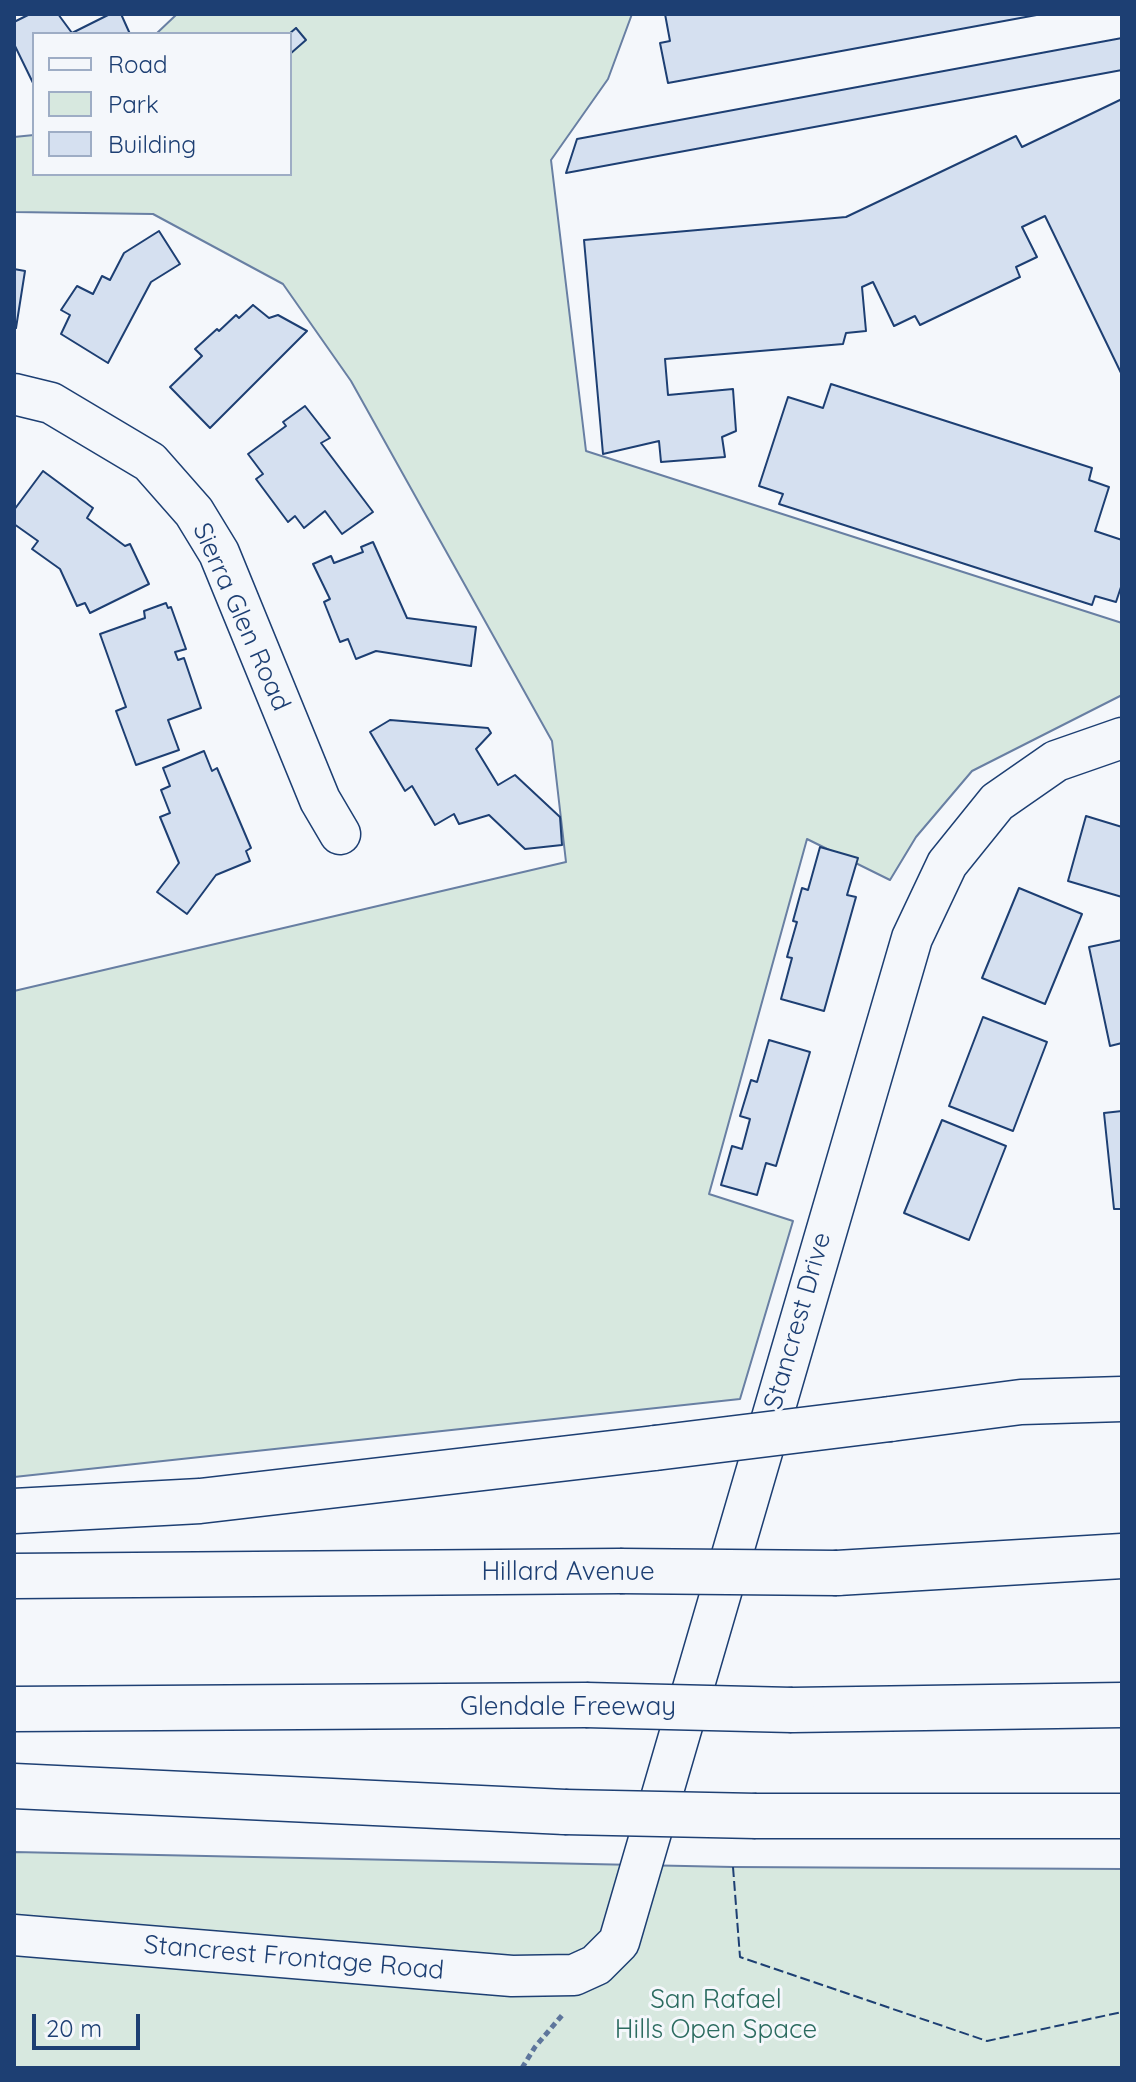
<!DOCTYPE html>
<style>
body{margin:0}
#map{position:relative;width:1136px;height:2082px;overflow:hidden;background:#f4f7fb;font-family:Quicksand,sans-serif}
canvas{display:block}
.frame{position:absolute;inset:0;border:16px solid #1d3f73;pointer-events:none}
.legend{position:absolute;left:32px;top:32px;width:260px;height:144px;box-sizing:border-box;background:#f4f7fb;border:2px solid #9eadc5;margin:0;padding:10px 14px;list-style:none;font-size:24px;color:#1d3f73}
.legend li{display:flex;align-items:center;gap:16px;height:40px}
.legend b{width:40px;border:2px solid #9eadc5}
.scale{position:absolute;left:32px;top:2014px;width:108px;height:36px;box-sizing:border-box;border:4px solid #1d3f73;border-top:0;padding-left:10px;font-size:24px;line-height:28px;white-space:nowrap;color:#1d3f73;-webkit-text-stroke:6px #f4f7fb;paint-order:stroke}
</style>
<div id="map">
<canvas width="1136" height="2082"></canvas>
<div class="frame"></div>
<ul class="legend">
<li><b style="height:10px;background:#f4f7fb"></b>Road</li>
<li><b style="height:22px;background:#d7e8df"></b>Park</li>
<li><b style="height:22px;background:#d5e0f0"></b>Building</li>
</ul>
<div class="scale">20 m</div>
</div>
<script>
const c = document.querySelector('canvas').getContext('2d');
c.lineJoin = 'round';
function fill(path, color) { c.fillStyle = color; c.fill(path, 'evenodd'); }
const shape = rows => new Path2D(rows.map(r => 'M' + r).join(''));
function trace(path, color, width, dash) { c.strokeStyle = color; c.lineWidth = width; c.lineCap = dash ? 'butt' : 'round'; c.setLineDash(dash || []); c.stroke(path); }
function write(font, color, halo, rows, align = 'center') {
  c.font = font + ' Quicksand,sans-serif'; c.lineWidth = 6; c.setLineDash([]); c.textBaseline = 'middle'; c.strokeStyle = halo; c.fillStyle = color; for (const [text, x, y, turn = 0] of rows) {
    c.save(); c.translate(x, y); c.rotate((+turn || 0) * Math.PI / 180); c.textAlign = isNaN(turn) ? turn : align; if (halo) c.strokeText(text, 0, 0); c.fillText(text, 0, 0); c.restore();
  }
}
const green = shape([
 [177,14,632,14,608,79,551,160,586,451,1122,623,1122,695,972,771,916,837,890,880,807,839,709,1194,793,1221,740,1399,14,1477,14,991,566,862,552,741,351,381,283,284,153,214,14,212,14,137,34,135,34,174,290,174,290,34,156,34,177,14],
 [14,1852,733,1867,1122,1869,1122,2068,14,2068,14,1852]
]);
fill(green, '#d7e8df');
trace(green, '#687fa3', 2);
const building = shape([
 [30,14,58,14,72,33,110,14,121,14,130,34,34,34,34,85,14,44,14,22,30,14],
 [665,14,1042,14,668,83,660,43,670,41,665,14],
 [296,28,306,40,290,54,289,34,296,28],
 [1122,38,1122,70,566,173,577,139,1122,38],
 [1122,99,1122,375,1045,216,1022,227,1037,257,1016,267,1020,277,920,325,915,316,894,326,873,282,862,287,866,331,846,333,843,344,665,359,668,395,733,389,736,431,722,437,725,457,661,462,659,441,603,454,584,240,846,217,1016,136,1022,147,1122,99],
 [159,231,180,264,151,282,108,363,61,334,70,315,61,310,77,286,93,294,102,276,110,280,124,253,159,231],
 [14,269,25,271,16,328,14,327,14,269],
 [253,305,269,318,278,315,307,331,210,428,170,387,202,356,195,349,217,329,219,331,236,315,239,318,253,305],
 [831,384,1092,468,1089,480,1109,487,1095,531,1122,540,1122,584,1116,602,1095,596,1092,605,779,504,783,494,759,486,788,397,823,408,831,384],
 [305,406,330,438,321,443,373,512,342,534,325,511,304,528,295,516,288,522,256,479,263,474,248,454,286,426,283,422,305,406],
 [43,471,93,508,87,518,125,546,130,544,149,584,90,613,85,603,77,606,60,569,32,549,38,541,14,524,14,510,43,471],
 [373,542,407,618,476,627,471,666,376,651,356,659,348,639,340,642,324,602,330,599,313,564,331,556,334,563,363,552,361,547,373,542],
 [166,603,168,608,171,607,186,649,175,652,178,660,184,658,201,708,168,720,179,750,136,765,116,711,126,707,100,634,145,618,144,611,166,603],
 [390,720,488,728,491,733,476,749,498,785,515,775,560,817,562,845,525,849,489,815,459,824,454,814,435,825,412,786,405,791,370,732,390,720],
 [204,751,212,771,217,768,251,848,246,851,250,861,216,875,187,914,157,892,179,863,160,817,170,813,161,790,170,786,163,768,204,751],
 [1086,816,1122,827,1122,897,1068,881,1086,816],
 [820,847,858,858,847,895,856,897,824,1011,781,999,792,958,787,957,797,922,793,921,802,888,808,890,820,847],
 [1019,888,1082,914,1045,1004,982,978,1019,888],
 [1122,940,1122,1043,1110,1046,1089,947,1122,940],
 [983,1017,1047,1042,1013,1131,949,1106,983,1017],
 [769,1040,810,1052,776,1166,766,1163,757,1195,721,1185,732,1146,742,1149,750,1119,740,1116,751,1080,757,1082,769,1040],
 [1122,1111,1122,1209,1114,1209,1104,1113,1122,1111],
 [942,1120,1006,1146,969,1240,904,1213,942,1120]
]);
fill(building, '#d5e0f0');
trace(building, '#1d3f73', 2);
const minor = shape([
 [14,394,51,403,150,462,194,512,219,553,320,800,340,834],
 [14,1935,512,1976,574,1975,596,1965,619,1942,912,938,947,864,997,802,1056,761,1122,738]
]);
const highway = shape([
 [890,1419,1021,1402,1122,1399],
 [14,1511,200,1501,655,1448],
 [837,1573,1122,1556],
 [14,1576,620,1571],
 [14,1709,586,1705],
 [792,1710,1122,1705],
 [14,1786,565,1812],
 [756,1816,1122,1816]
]);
trace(minor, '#1d3f73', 43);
trace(highway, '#1d3f73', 47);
trace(shape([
 [522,2068,535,2047,564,2013]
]), '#5e769c', 5, [6, 4]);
trace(minor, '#f4f7fb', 40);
trace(highway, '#f4f7fb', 44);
const highwayBridge = shape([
 [655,1448,890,1419],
 [620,1571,837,1573],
 [586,1705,792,1710],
 [565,1812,756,1816]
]);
trace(highwayBridge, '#1d3f73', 47, []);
trace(highwayBridge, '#f4f7fb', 44);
trace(shape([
 [733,1867,740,1957,987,2041,1122,2012]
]), '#1d3f73', 2, [10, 4]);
write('26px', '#1d3f73', '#f4f7fb', [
 ["Sierra Glen Road",241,617,66],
 ["Stancrest Drive",798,1321,-74],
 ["Hillard Avenue",568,1572],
 ["Glendale Freeway",568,1707],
 ["Stancrest Frontage Road",294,1958,5]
]);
write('26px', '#2c6c60', '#f4f7fb', [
 ["San Rafael",716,2000],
 ["Hills Open Space",716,2030]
]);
</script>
